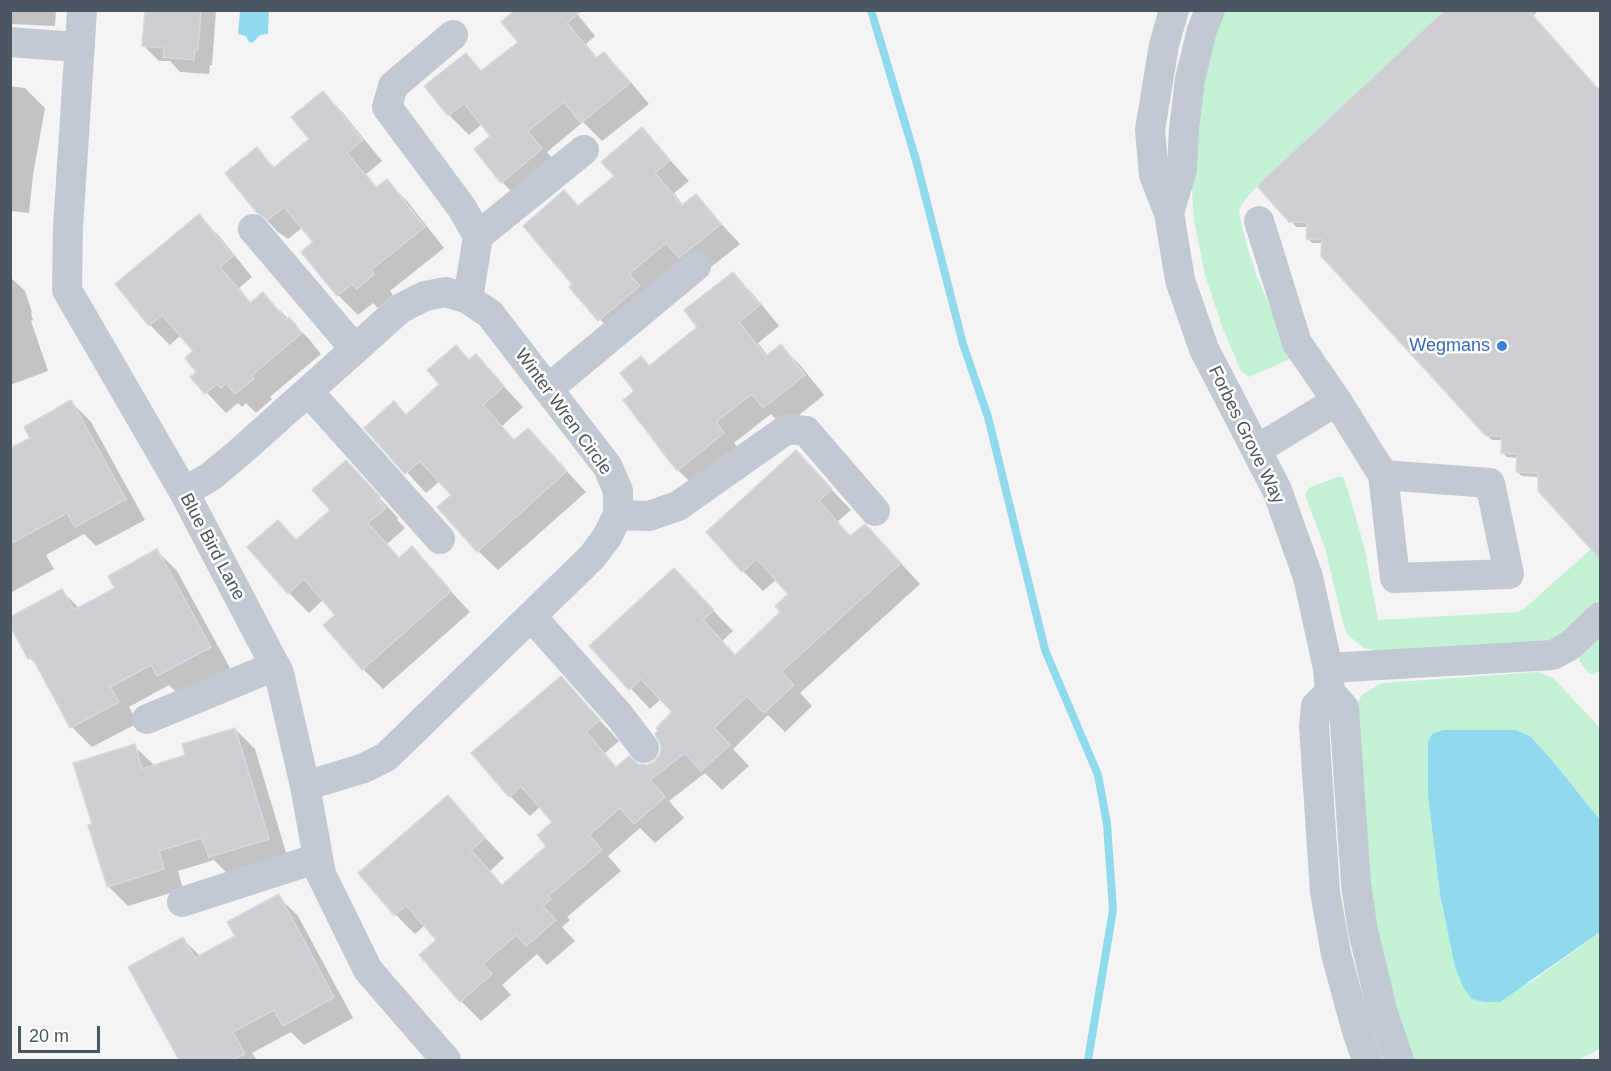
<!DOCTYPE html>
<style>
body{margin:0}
#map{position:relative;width:1611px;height:1071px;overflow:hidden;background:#f5f3f3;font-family:Helvetica,sans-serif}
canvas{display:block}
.frame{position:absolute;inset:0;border:12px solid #4a5661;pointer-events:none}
.scale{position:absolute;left:18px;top:1026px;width:82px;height:27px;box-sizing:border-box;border:3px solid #4a5661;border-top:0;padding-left:8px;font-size:18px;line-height:21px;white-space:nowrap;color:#4a5661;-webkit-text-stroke:4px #fff;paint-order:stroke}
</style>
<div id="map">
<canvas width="1611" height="1071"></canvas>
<div class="frame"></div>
<div class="scale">20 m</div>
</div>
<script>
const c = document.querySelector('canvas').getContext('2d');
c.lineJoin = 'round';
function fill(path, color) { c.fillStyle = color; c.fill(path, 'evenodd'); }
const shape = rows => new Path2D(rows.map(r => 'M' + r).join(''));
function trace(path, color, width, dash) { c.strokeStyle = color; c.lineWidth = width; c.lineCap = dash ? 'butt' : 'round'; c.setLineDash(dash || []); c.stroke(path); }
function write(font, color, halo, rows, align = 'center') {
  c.font = font + ' Helvetica,sans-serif'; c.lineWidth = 5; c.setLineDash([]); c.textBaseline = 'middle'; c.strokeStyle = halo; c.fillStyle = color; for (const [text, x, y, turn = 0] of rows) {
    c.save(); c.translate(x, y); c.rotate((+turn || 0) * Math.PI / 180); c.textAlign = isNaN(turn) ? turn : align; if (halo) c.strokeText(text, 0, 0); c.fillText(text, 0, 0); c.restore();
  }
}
fill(shape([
 [1219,11,1445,11,1257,186,1241,205,1239,213,1247,246,1257,277,1291,355,1288,360,1249,377,1241,371,1223,329,1205,275,1194,220,1190,164,1201,66],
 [1337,477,1342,477,1344,479,1349,494,1365,550,1378,620,1518,612,1524,609,1600,541,1600,600,1567,630,1560,636,1547,641,1379,651,1364,648,1348,635,1344,627,1325,548,1305,495,1309,488],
 [1600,637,1600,670,1594,675,1589,673,1580,662,1579,659],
 [1539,672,1554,679,1600,728,1600,820,1552,760,1530,736,1516,730,1443,730,1432,734,1428,742,1428,796,1440,894,1455,967,1463,987,1530,983,1600,932,1600,1049,1578,1060,1410,1060,1373,935,1355,707,1362,695,1381,683]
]), '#c3f1d5');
fill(shape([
 [240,11,269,11,268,34,260,35,252,43,248,41,246,36,238,34],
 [1443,730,1516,730,1530,736,1552,760,1600,820,1600,932,1500,1002,1484,1002,1472,999,1463,987,1455,967,1440,894,1428,796,1428,742,1432,734]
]), '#90daee');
fill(shape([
 [10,10,56,10,55,26,10,24],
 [146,10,216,10,212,65,210,65,209,74,180,72,170,61,159,61,143,45],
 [574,10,595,36,586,44,598,59,604,54,624,74,649,104,602,141,583,122,547,152,561,170,522,202,502,182,492,136,482,124,469,135,449,115,466,55,483,72],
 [1447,10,1539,10,1532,17,1597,89,1600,86,1600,550,1597,553,1539,477,1522,476,1517,472,1518,458,1507,457,1502,452,1503,440,1492,440,1487,435,1324,243,1312,243,1307,238,1308,227,1296,227,1291,221],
 [10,86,25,88,45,108,33,175,29,213,10,211],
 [323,93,343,113,382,161,366,174,378,189,387,182,407,201,444,248,390,291,393,295,378,308,373,303,358,315,338,295,315,242,303,227,288,239,278,232,258,211,257,149,275,168,311,139],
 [642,129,689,181,674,193,684,206,696,196,740,244,619,340,571,287,574,284,579,207,616,176],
 [199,216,219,236,252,277,239,288,251,303,263,294,309,339,321,354,278,390,270,397,272,399,256,413,246,403,242,407,238,403,226,413,192,377,198,372,195,351,181,335,170,345,150,325],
 [733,274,753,294,779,326,758,343,768,356,781,346,801,366,824,395,784,427,771,414,734,443,743,454,698,490,678,470,637,391,641,358,650,367,699,327],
 [10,277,25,291,32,312,31,313,33,320,31,321,48,371,10,385],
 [475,356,523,407,502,426,515,441,547,450,586,492,498,570,478,551,453,495,440,481,426,493,366,428,406,416],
 [71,402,91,422,145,520,96,546,84,534,46,555,54,569,10,593,10,450,32,439],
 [796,452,851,510,837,522,851,537,885,546,920,584,800,693,812,706,785,732,768,715,733,749,749,766,722,790,705,773,669,801,684,818,655,843,640,828,608,856,621,871,567,917,570,920,562,927,575,941,547,965,537,954,502,985,511,995,481,1021,461,1001,439,940,425,925,415,934,395,914,447,797,504,858,490,871,503,886,549,846,554,822,541,806,530,816,510,796,561,678,619,741,605,753,617,768,647,766,656,763,661,755,674,712,662,698,650,709,591,646,694,591,733,631,722,641,736,656,782,612,790,594,777,579,763,591,743,571],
 [346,462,398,518,397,520,405,528,387,544,400,559,412,549,470,612,383,689,363,669,338,615,324,599,309,613,289,593,278,522,298,541,332,510],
 [157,551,177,571,230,668,179,695,169,685,129,707,138,723,92,747,72,727,39,668,30,658,62,591,80,609,117,589],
 [235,729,255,749,288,859,230,876,214,860,178,871,183,889,128,906,108,886,94,825,134,746,155,766,187,756],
 [278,896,298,916,353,1018,304,1045,291,1032,252,1053,257,1060,180,1060,130,968,183,939,201,957,237,937]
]), '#0003');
trace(shape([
 [871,10,916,160,963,344,988,417,1045,650,1098,775,1107,824,1113,910,1088,1060]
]), '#90daee', 8);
const building = shape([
 [145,10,201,10,198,50,195,50,194,60,163,57,164,48,142,46,145,10],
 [515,10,582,10,567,23,596,58,604,52,630,83,581,123,564,102,528,131,542,149,501,183,474,149,490,136,464,103,448,116,424,86,466,53,481,71,518,42,501,22,515,10],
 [1445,10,1528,10,1600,91,1600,559,1538,491,1538,473,1516,472,1517,454,1501,453,1502,436,1486,436,1321,256,1322,239,1306,239,1307,222,1289,222,1257,186,1445,10],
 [323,91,363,140,347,153,376,188,387,179,425,227,371,270,374,274,357,289,352,284,337,296,301,252,313,242,284,207,268,220,256,212,225,173,257,147,273,168,309,139,291,117,323,91],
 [642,127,670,160,655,173,682,205,696,194,721,224,679,258,666,243,629,274,640,286,598,321,569,287,572,284,523,226,564,190,578,206,614,176,601,162,642,127],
 [199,214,233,256,220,267,250,303,263,292,286,320,289,317,302,333,258,370,252,376,254,379,235,394,226,383,221,388,217,384,205,394,190,377,196,372,185,358,193,351,162,315,149,326,115,284,199,214],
 [733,272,760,305,739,322,766,356,781,344,805,375,763,408,752,394,716,422,724,433,677,471,623,400,634,391,620,373,641,356,649,366,697,327,684,310,733,272],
 [456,345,469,360,476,354,504,386,483,405,514,440,528,428,567,471,477,552,437,507,451,495,420,461,405,474,364,428,394,401,406,415,439,384,427,370,456,345],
 [71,400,126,499,75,527,67,513,10,544,10,448,30,438,24,427,71,400],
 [796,450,832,489,819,501,850,536,865,524,901,563,781,672,794,685,764,713,747,696,714,728,730,745,701,771,685,753,650,780,665,797,634,824,620,808,589,835,602,850,548,896,551,899,543,906,556,920,526,946,516,935,483,964,492,974,460,1002,419,955,436,940,406,905,394,915,358,873,448,795,485,838,471,850,502,885,546,846,537,835,552,822,521,786,509,797,471,753,561,676,600,720,586,732,616,767,629,756,638,764,647,765,655,761,660,754,661,746,655,734,658,731,656,728,672,712,641,679,629,690,589,646,674,568,714,610,703,620,735,655,780,612,775,606,788,594,757,559,742,572,706,532,796,450],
 [346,460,380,497,378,499,386,508,368,523,399,558,412,546,451,591,362,670,323,625,335,615,304,579,288,594,247,547,278,520,296,540,330,510,312,490,346,460],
 [157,549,211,647,157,676,151,665,110,687,119,702,70,728,32,657,28,659,10,626,10,617,62,589,74,610,115,588,108,576,157,549],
 [235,728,269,839,209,857,202,838,159,851,164,869,107,887,88,825,92,824,73,763,135,744,142,769,185,755,182,744,235,728],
 [279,894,334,997,283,1026,274,1010,233,1032,245,1054,232,1060,179,1060,128,967,183,937,195,958,235,936,227,922,279,894]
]);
fill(building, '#cdcfd5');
trace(building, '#d7d9de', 1.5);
trace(shape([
 [82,10,68,228,67,290,184,492,279,673,305,786,321,874,368,970,446,1060],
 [1174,10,1164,45,1150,130,1154,175,1169,213,1180,280,1204,349,1277,490,1308,577,1328,668,1330,692,1344,708,1356,884,1363,931,1383,1014,1399,1060],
 [453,35,393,86,387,107,462,208,478,236,468,299],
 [10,42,62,46,80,45],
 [1169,213,1182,169,1184,129,1190,79,1202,30,1210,10],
 [1259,221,1297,343,1337,401],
 [253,229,355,349],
 [478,236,584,150],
 [548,389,696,266],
 [308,391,440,539],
 [1256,450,1337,401,1383,475,1490,483,1509,574,1395,578,1383,475],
 [184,492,210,477,240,452,401,308,425,296,446,292,468,299,490,314,608,467,618,491,618,515,607,537,592,557,386,757,364,768,305,786],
 [618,515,649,516,678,506,787,429,806,431,875,511],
 [531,616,619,715,644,748],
 [1328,668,1553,655,1571,645,1600,617],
 [1330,692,1316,706,1314,726,1325,892,1336,954,1357,1031,1367,1060],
 [147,719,275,666],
 [182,902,318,858]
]), '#c1cad2', 30);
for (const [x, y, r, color] of [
 [1502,346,6,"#3f7fe0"]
]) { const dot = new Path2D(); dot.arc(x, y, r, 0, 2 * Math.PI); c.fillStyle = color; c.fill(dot); trace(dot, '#fff', 2); }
write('18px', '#366cbe', '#fff', [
 ["Wegmans",1490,346]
], 'right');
write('18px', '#4a5661', '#fff', [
 ["Winter Wren Circle",563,412,54],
 ["Forbes Grove Way",1246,435,64],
 ["Blue Bird Lane",212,547,62]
]);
</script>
